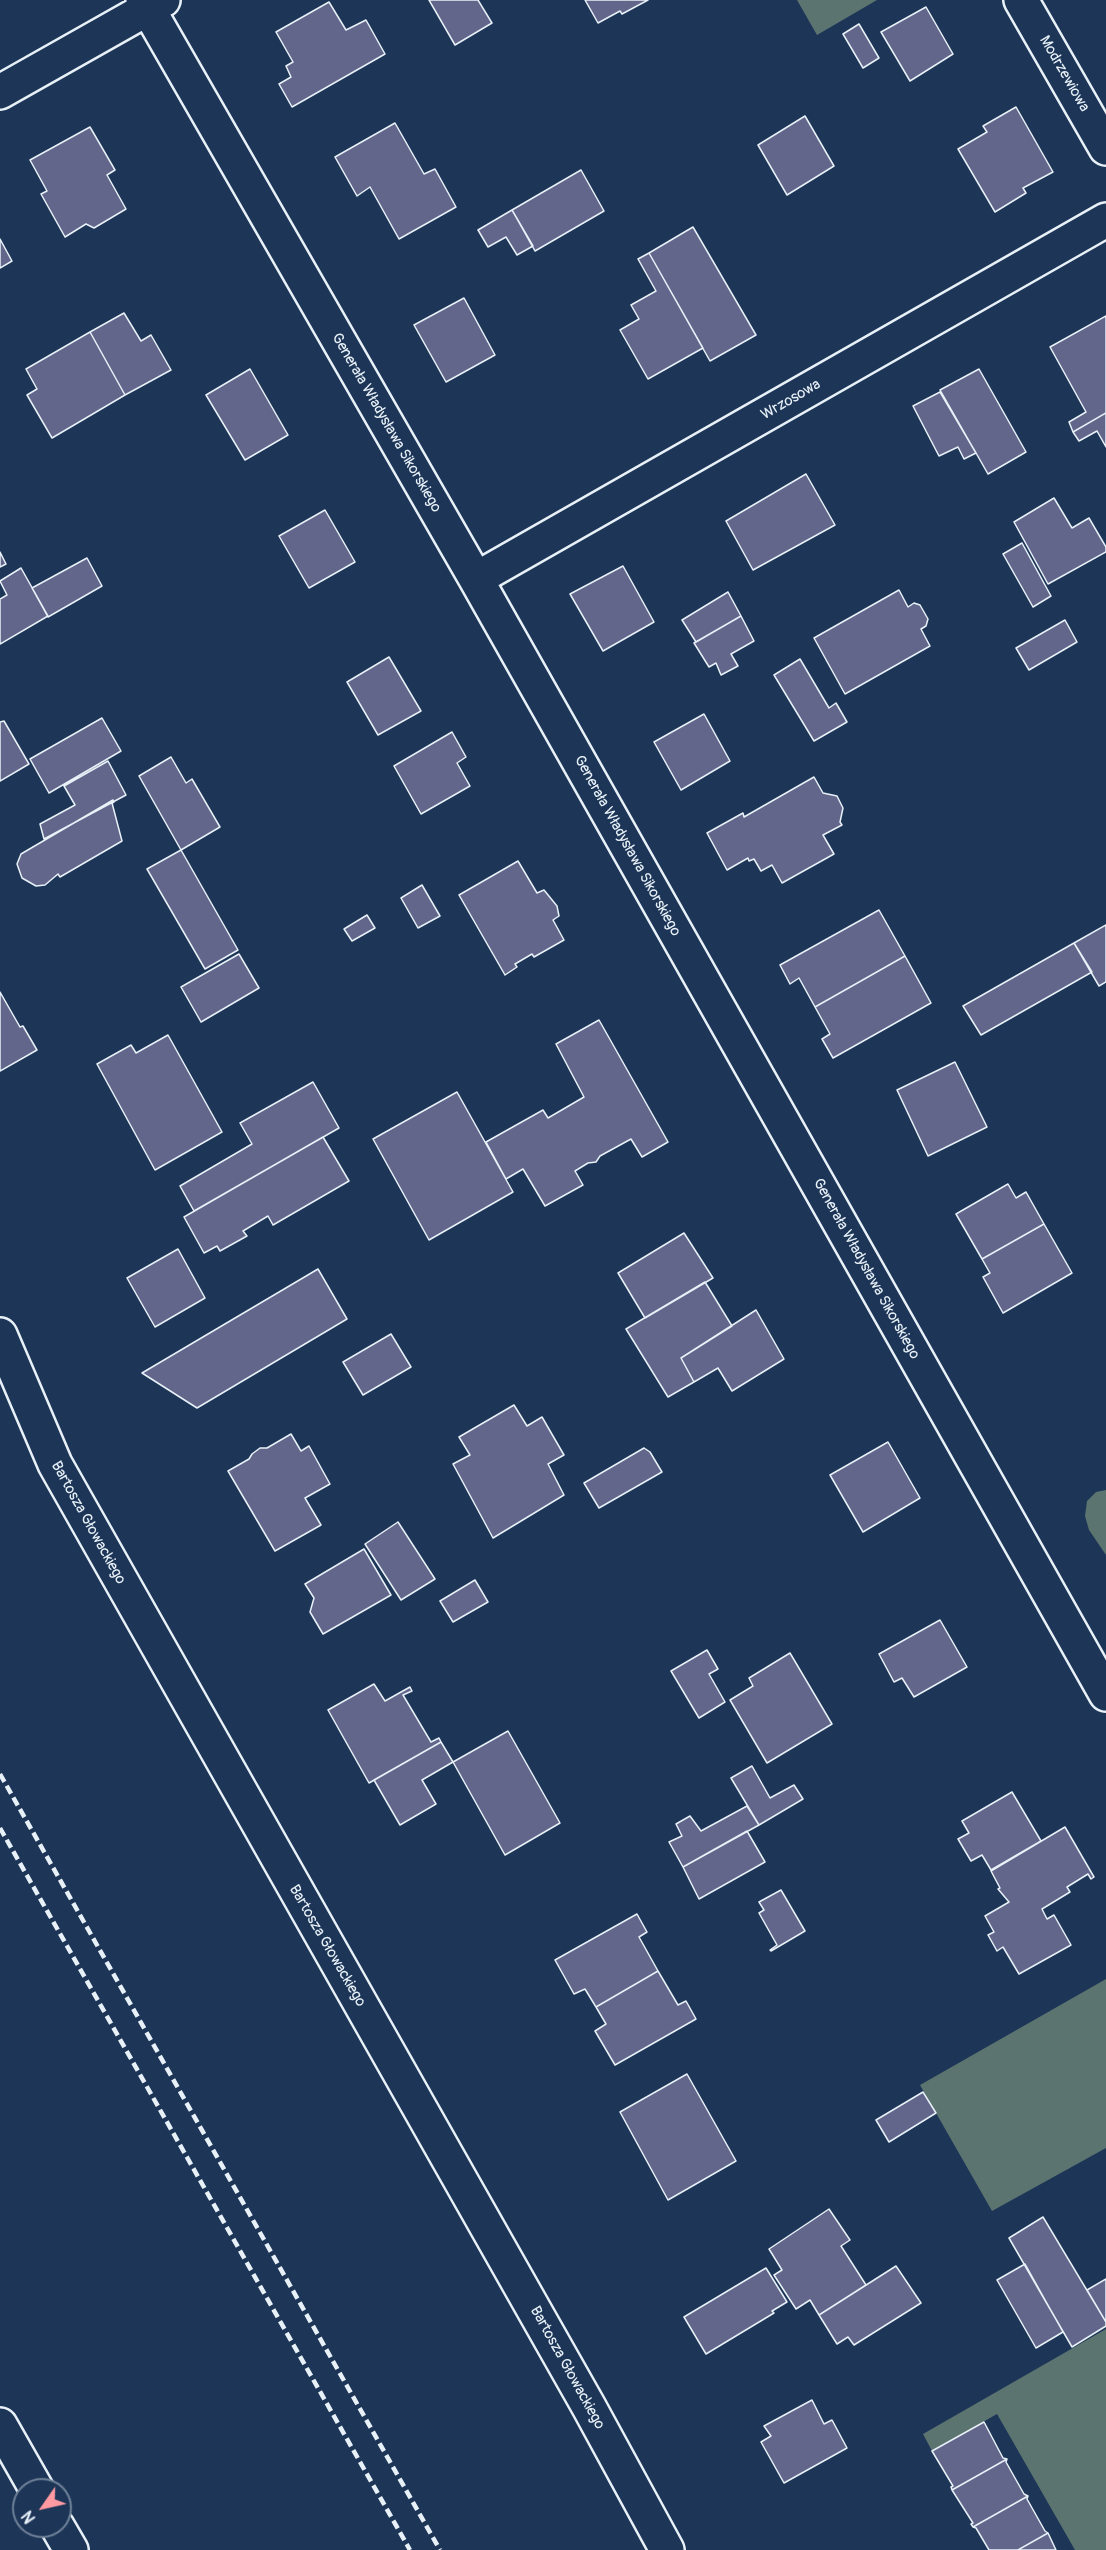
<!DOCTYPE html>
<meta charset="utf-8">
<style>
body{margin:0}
#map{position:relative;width:1106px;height:2550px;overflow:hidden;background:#1d3557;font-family:Pangolin,sans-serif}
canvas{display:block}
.north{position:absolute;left:12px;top:2478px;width:60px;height:60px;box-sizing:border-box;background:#1d3557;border:2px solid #6e8097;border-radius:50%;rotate:236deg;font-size:16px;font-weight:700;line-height:24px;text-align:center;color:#e8f1f8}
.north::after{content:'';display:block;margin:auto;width:21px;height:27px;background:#ff9aa2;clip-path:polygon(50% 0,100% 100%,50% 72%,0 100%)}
</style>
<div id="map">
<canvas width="1106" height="2550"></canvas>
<div class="north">N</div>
</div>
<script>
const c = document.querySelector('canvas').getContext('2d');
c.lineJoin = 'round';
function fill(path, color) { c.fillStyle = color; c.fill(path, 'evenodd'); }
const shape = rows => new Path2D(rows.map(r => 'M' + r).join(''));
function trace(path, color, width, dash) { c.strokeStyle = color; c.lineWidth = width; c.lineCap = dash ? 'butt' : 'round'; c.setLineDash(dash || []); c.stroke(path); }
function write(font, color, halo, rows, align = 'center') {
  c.font = font + ' Pangolin,sans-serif'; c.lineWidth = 5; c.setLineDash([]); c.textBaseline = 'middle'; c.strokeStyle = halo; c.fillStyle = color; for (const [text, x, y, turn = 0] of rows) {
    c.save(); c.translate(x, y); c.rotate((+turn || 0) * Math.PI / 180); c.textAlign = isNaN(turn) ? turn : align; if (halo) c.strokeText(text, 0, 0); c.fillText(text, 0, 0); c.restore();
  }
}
fill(shape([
 [797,0,877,0,817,35],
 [1106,1490,1106,1555,1089,1530,1085,1516,1087,1501,1096,1492],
 [1106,1979,1106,2148,992,2211,920,2085],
 [1106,2329,1106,2550,1075,2550,997,2414,932,2451,923,2434]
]), '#5b7470');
const building = shape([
 [429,0,478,0,492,23,455,45,429,0],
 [585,0,648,0,622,14,620,11,598,23,585,0],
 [329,2,346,30,366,20,385,54,292,107,279,84,291,77,286,66,293,62,276,32,329,2],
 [926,7,953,54,910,81,881,32,926,7],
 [859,24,879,58,863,68,843,34,859,24],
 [1016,107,1053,172,1023,188,1026,193,995,212,958,149,987,132,983,126,1016,107],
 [805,116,834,166,787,195,758,145,805,116],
 [395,123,424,174,435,169,456,207,399,239,370,187,357,196,335,157,395,123],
 [90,127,115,170,107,175,126,209,94,228,86,224,65,237,41,194,47,191,30,160,90,127],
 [581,170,604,211,535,251,512,210,581,170],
 [512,210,533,246,517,255,506,237,488,247,478,230,512,210],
 [693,227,756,335,710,361,649,253,693,227],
 [0,239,12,261,0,268,0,239],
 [649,253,703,348,648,379,620,330,639,319,631,305,656,291,638,259,649,253],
 [464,298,495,355,446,382,414,325,464,298],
 [124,313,141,341,151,335,171,370,125,395,90,332,124,313],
 [1106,316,1106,413,1073,432,1069,422,1086,412,1050,347,1106,316],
 [90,332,125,395,52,438,27,395,37,389,26,369,90,332],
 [250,369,288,435,245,460,206,395,250,369],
 [979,369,1026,452,988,474,940,390,979,369],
 [940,392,976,453,964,459,958,447,939,456,913,406,940,392],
 [1106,413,1106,447,1097,431,1079,441,1073,432,1106,413],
 [806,474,835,525,753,570,726,521,806,474],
 [1054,498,1072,528,1089,518,1106,547,1106,552,1048,584,1014,522,1054,498],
 [325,510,355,562,309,588,279,536,325,510],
 [1022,543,1051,596,1033,607,1003,554,1022,543],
 [0,552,6,564,0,567,0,552],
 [87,558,102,586,48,617,32,588,87,558],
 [623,566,654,622,603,651,570,594,623,566],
 [21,568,48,616,0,644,0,599,7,595,0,581,21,568],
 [899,590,908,607,914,603,920,605,928,619,926,626,921,629,930,646,845,694,814,638,899,590],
 [728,592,741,616,696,642,682,620,728,592],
 [741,616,754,641,731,654,738,666,721,675,716,663,709,667,694,643,741,616],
 [1065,620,1077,642,1029,670,1016,648,1065,620],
 [389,657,421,711,378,735,347,682,389,657],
 [800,659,829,708,836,703,847,722,814,741,774,675,800,659],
 [704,714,730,761,681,790,654,742,704,714],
 [102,718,121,751,49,793,30,759,102,718],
 [4,721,29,764,0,781,0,722,4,721],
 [452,732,466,757,457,763,470,786,421,814,394,766,452,732],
 [171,757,186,783,192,779,220,827,181,850,139,776,171,757],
 [108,761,126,795,44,839,40,824,75,805,64,786,108,761],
 [814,777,823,793,837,796,843,808,840,822,842,825,823,835,834,854,782,883,772,865,761,871,754,859,749,861,748,858,727,870,707,833,743,813,744,817,814,777],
 [113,800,114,802,112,803,122,841,60,877,58,874,45,885,36,886,22,878,17,864,21,854,113,800],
 [181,850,238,950,205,969,147,869,181,850],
 [518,861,537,893,544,890,557,906,559,916,553,920,564,940,534,957,532,954,515,964,517,967,505,975,459,895,518,861],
 [422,885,440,916,418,928,401,898,422,885],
 [879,910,905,956,815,1007,799,978,790,984,780,965,879,910],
 [367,915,375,928,352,941,344,929,367,915],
 [1106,925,1106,982,1099,986,1074,943,1106,925],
 [1074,943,1092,972,981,1035,963,1006,1074,943],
 [239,954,259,988,201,1022,181,987,239,954],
 [905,956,931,1003,833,1058,822,1039,830,1034,815,1007,905,956],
 [0,992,20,1027,23,1026,37,1050,0,1071,0,992],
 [599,1020,668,1142,642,1157,631,1139,600,1156,596,1162,588,1163,575,1171,583,1185,545,1206,523,1169,506,1179,486,1142,543,1110,548,1118,584,1097,556,1044,599,1020],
 [168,1035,222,1132,155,1170,97,1064,131,1045,136,1053,168,1035],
 [955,1062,987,1127,928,1156,897,1090,955,1062],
 [313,1082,339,1128,194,1211,180,1186,252,1144,240,1123,313,1082],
 [457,1092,513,1192,429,1240,373,1139,457,1092],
 [323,1137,349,1181,273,1225,268,1216,243,1231,247,1236,220,1251,217,1246,204,1253,184,1217,323,1137],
 [1008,1184,1016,1198,1026,1192,1044,1224,982,1259,956,1214,1008,1184],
 [1044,1224,1072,1273,1003,1313,983,1277,990,1273,982,1259,1044,1224],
 [684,1233,713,1278,645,1318,618,1273,684,1233],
 [178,1249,205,1298,155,1327,127,1278,178,1249],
 [318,1269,347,1319,197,1408,142,1373,318,1269],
 [705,1282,732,1326,681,1358,694,1382,668,1397,626,1329,705,1282],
 [756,1310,784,1359,732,1391,718,1368,694,1382,681,1358,756,1310],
 [391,1334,411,1367,363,1395,343,1362,391,1334],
 [514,1405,527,1426,542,1417,564,1455,548,1464,564,1495,493,1538,453,1464,470,1455,459,1437,514,1405],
 [291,1434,301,1451,309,1446,330,1484,305,1498,321,1525,275,1551,228,1471,249,1459,252,1454,260,1448,267,1448,291,1434],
 [888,1442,920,1498,863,1532,830,1475,888,1442],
 [644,1448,650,1452,662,1472,599,1508,584,1483,644,1448],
 [398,1522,435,1579,401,1600,365,1544,398,1522],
 [364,1549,391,1595,323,1634,310,1612,314,1598,305,1584,364,1549],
 [475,1580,488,1602,453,1622,440,1601,475,1580],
 [940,1620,967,1667,914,1697,902,1678,894,1682,879,1654,940,1620],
 [707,1650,718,1669,709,1674,725,1702,699,1718,671,1671,707,1650],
 [790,1653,832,1724,767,1763,730,1700,753,1686,749,1678,790,1653],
 [374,1684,385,1701,410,1687,412,1691,403,1695,431,1742,439,1738,441,1742,369,1783,328,1710,374,1684],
 [508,1731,560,1823,505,1855,453,1762,508,1731],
 [441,1742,453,1762,422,1780,436,1804,400,1825,374,1780,441,1742],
 [752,1766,770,1798,794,1785,803,1799,759,1825,731,1778,752,1766],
 [1012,1792,1041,1841,991,1870,982,1855,971,1861,958,1839,969,1833,962,1821,1012,1792],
 [747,1806,759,1825,683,1867,669,1842,682,1836,676,1824,690,1816,701,1831,747,1806],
 [1065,1827,1094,1877,1091,1879,1088,1874,1067,1887,1070,1892,1042,1909,1047,1919,1054,1915,1071,1945,1019,1974,1003,1947,997,1951,988,1935,994,1932,985,1916,1009,1902,998,1889,1000,1888,991,1871,1065,1827],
 [747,1831,765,1862,699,1899,683,1867,747,1831],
 [781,1890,805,1931,771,1951,770,1950,777,1945,759,1913,764,1910,759,1902,781,1890],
 [637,1914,647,1932,639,1937,658,1971,596,2007,585,1989,574,1994,555,1960,637,1914],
 [658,1971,678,2005,686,2001,696,2019,615,2065,595,2031,606,2024,596,2007,658,1971],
 [687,2074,736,2161,668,2200,620,2112,687,2074],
 [923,2092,936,2113,889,2142,876,2120,923,2092],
 [829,2209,850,2240,841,2246,866,2285,819,2315,810,2300,796,2309,774,2275,782,2270,769,2249,829,2209],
 [1043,2217,1106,2322,1106,2326,1072,2347,1009,2238,1043,2217],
 [1025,2264,1063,2332,1036,2348,997,2280,1025,2264],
 [896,2266,921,2303,854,2345,848,2337,837,2344,819,2315,896,2266],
 [766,2268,787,2302,772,2311,774,2313,706,2354,684,2317,766,2268],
 [1106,2279,1106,2322,1087,2290,1106,2279],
 [812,2400,824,2424,832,2420,847,2448,784,2483,761,2442,771,2436,764,2426,812,2400],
 [984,2422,1003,2458,1007,2459,952,2490,951,2487,953,2486,932,2451,984,2422],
 [1007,2459,1006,2462,1024,2494,1028,2496,973,2527,971,2524,973,2523,952,2490,1007,2459],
 [1028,2496,1027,2499,1045,2531,1048,2533,1018,2550,989,2550,976,2528,973,2527,1028,2496],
 [1048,2533,1056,2550,1018,2550,1048,2533]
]);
fill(building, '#62668b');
trace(building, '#e8f1f8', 1.5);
const minor = shape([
 [143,0,476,579,1106,1694],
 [1021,0,1106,148],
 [0,92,163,0],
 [476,579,1106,220],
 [0,1335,55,1464,589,2407,667,2550]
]);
const major = shape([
 [0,2425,37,2490],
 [57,2526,71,2550]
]);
trace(minor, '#e8f1f8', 38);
trace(major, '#e8f1f8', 38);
trace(minor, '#1d3557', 33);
trace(major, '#1d3557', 33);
trace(shape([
 [0,1774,440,2550],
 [0,1828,410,2550]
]), '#e8f1f8', 4.5, [9, 4.5]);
write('15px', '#e8f1f8', '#1d3557', [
 ["Modrzewiowa",1064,74,60],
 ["Wrzosowa",791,400,-30],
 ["Generała Władysława Sikorskiego",386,423,60],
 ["Generała Władysława Sikorskiego",627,846,61],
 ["Generała Władysława Sikorskiego",866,1269,61],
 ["Bartosza Głowackiego",88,1523,61],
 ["Bartosza Głowackiego",327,1946,60],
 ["Bartosza Głowackiego",567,2368,61]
]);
</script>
